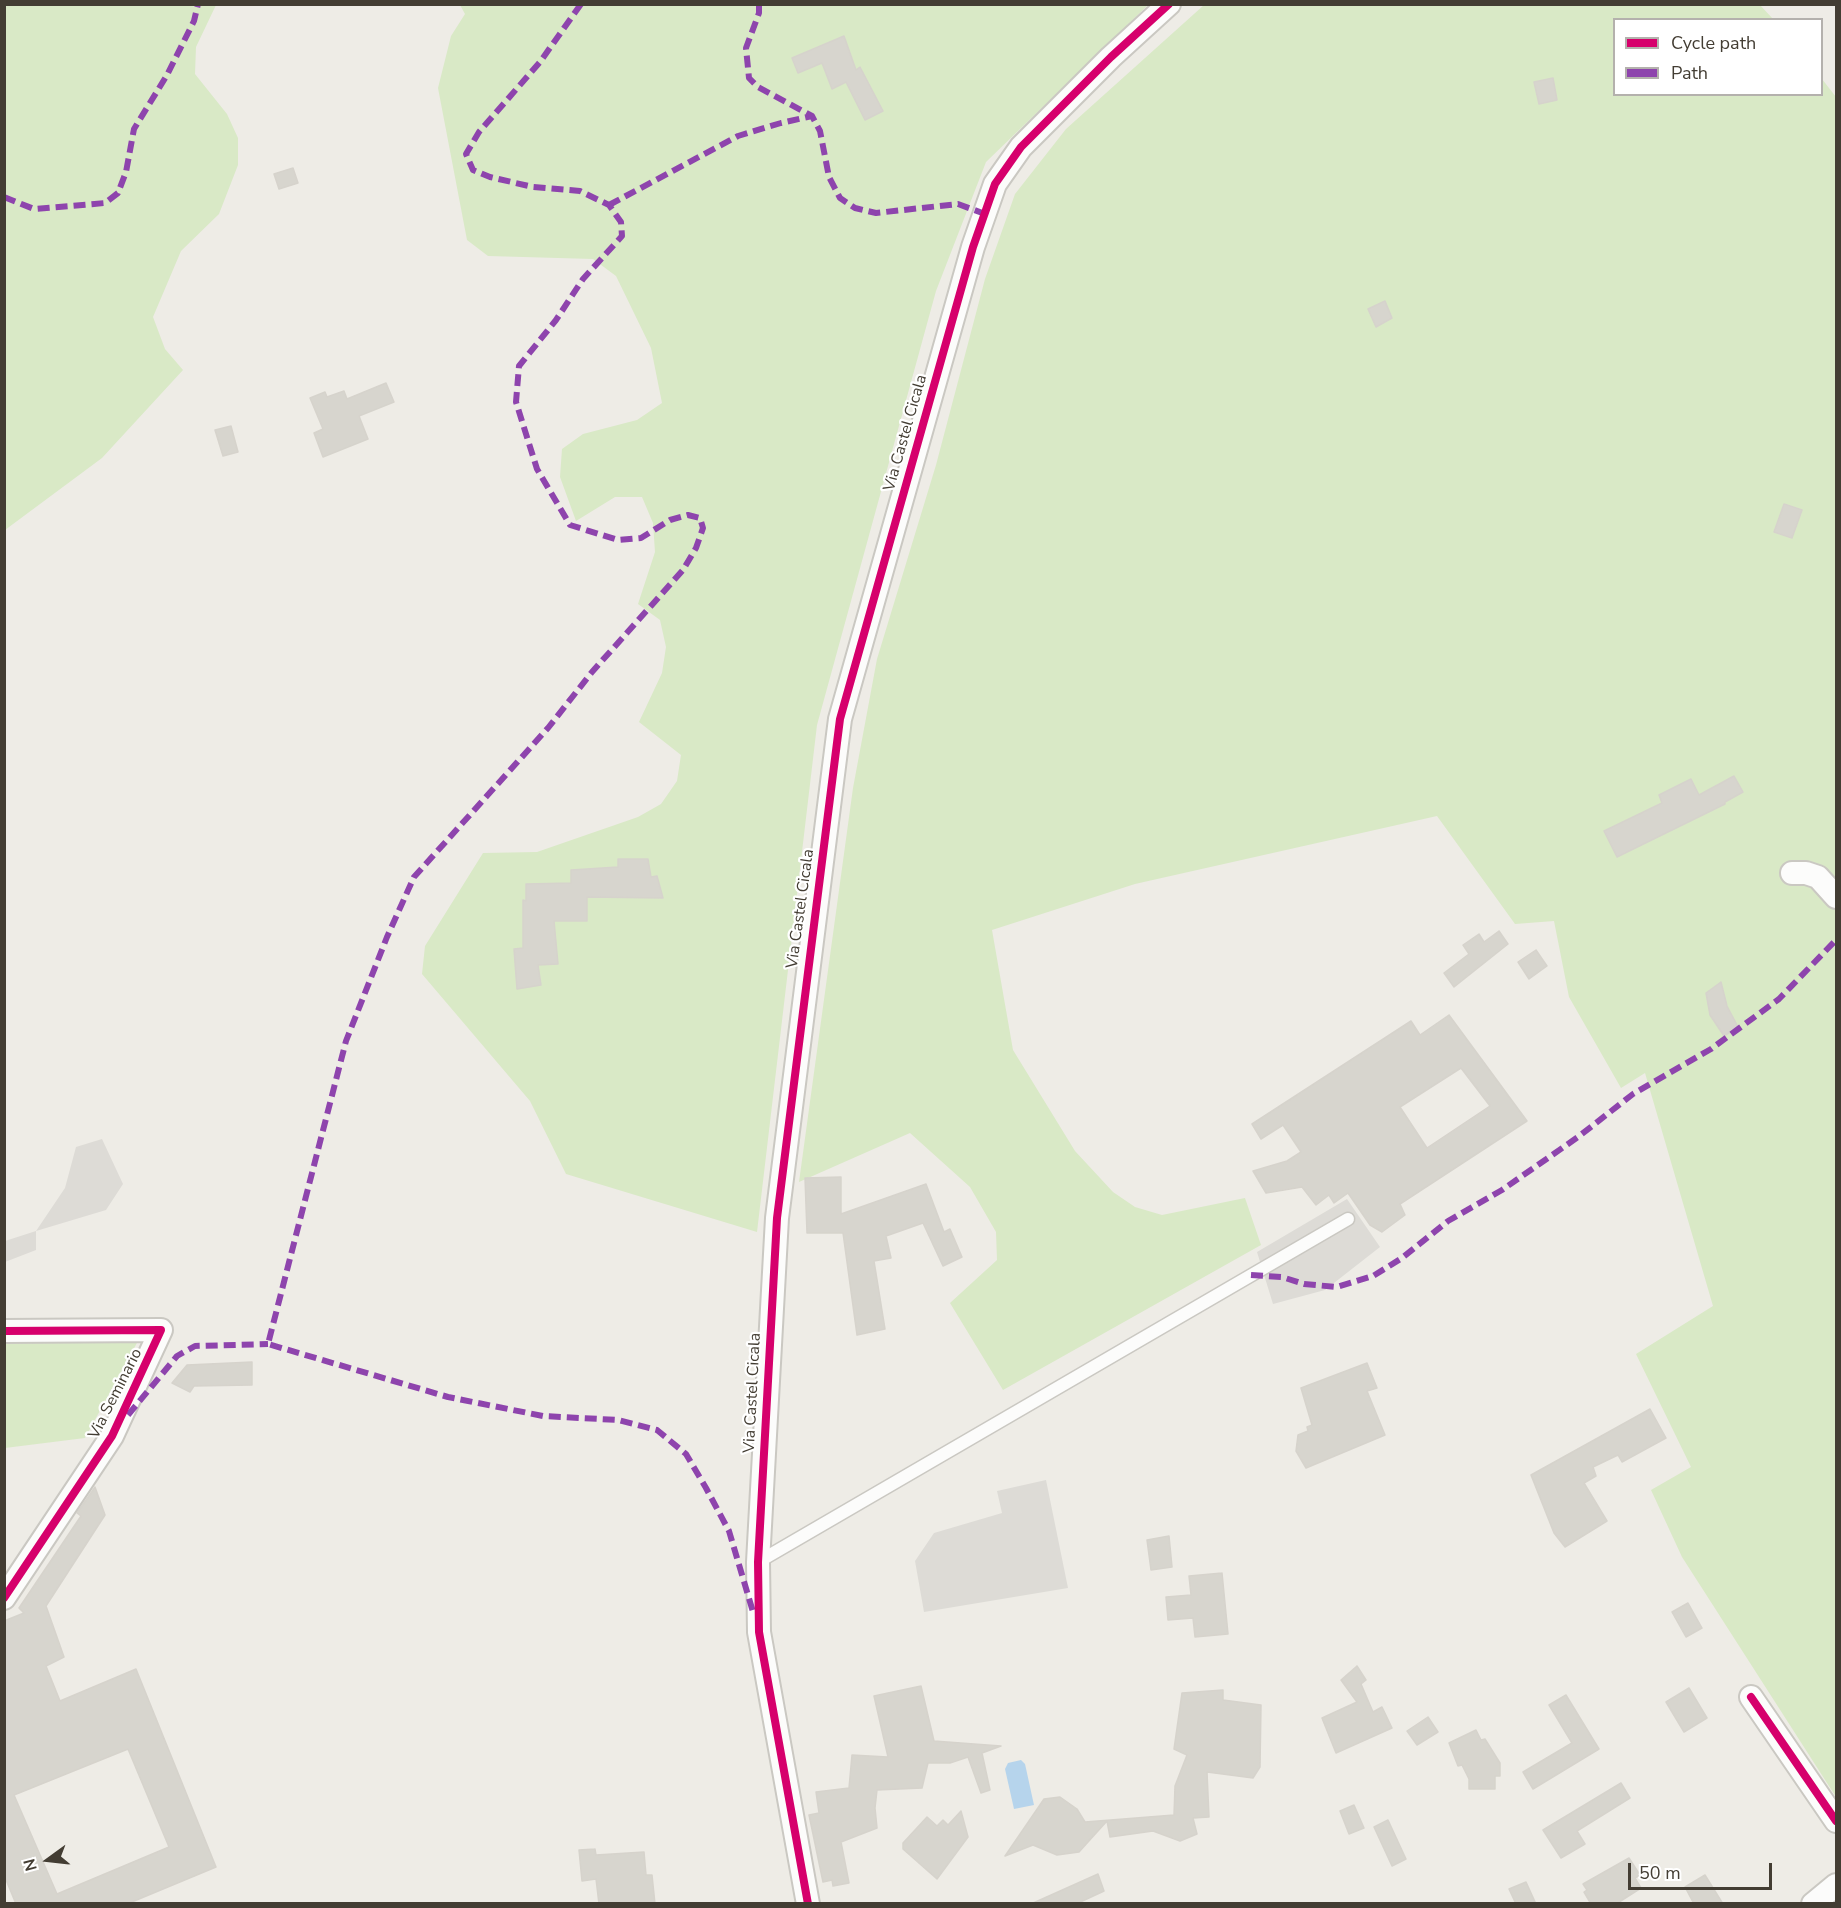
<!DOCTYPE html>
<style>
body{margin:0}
#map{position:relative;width:1841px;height:1908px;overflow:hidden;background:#eeece6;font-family:"Nunito Sans",sans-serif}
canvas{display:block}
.frame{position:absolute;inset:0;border:6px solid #433d33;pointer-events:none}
.legend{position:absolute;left:1613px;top:18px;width:210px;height:78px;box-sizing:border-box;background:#fff;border:2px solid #b4b1ad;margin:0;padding:8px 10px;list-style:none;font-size:18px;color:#433d33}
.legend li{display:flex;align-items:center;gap:12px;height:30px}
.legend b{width:30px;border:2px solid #b4b1ad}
.north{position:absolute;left:18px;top:1830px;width:60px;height:60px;-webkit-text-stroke:4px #fff;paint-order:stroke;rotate:255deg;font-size:16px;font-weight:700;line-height:24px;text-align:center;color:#433d33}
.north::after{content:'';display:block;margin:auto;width:21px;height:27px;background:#433d33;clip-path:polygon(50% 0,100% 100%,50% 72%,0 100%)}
.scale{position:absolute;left:1628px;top:1863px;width:144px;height:27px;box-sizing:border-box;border:3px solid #433d33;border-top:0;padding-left:8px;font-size:18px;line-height:21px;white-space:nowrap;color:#433d33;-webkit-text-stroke:4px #fff;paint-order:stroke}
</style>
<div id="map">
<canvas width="1841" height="1908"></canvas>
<div class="frame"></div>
<ul class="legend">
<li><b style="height:8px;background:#d6006c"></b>Cycle path</li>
<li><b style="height:8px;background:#8e44ad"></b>Path</li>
</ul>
<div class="north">N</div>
<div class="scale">50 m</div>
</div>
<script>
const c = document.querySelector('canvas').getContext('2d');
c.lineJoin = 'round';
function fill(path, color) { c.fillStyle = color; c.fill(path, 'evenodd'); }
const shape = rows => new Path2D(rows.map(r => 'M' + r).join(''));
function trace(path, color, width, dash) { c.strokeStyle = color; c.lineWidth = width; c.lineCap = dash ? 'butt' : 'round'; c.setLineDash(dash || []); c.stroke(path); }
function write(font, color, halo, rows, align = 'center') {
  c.font = font + ' "Nunito Sans",sans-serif'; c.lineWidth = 4.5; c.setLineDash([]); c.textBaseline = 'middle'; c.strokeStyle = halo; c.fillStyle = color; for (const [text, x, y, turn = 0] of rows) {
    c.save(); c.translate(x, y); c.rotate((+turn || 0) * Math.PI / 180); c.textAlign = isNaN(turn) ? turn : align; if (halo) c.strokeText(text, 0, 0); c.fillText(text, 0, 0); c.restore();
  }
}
fill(shape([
 [5,4,216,5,196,47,195,74,227,114,238,138,238,165,219,214,181,251,153,317,165,349,183,370,102,458,5,530],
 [460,5,1148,5,986,162,936,291,817,725,757,1232,566,1174,530,1101,422,974,425,946,483,853,537,852,638,817,661,804,677,781,681,755,639,722,662,673,666,647,660,620,638,604,655,552,653,523,642,497,615,497,576,521,560,477,562,449,583,434,637,420,662,403,651,348,616,276,593,259,488,256,467,240,438,88,451,36,465,14],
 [1204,5,1760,5,1773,19,1614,20,1614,94,1822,94,1822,79,1836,97,1836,1797,1682,1557,1651,1490,1691,1467,1636,1354,1713,1306,1645,1073,1621,1088,1569,997,1554,921,1515,924,1437,816,1135,884,992,930,1013,1050,1075,1151,1113,1192,1135,1207,1162,1215,1245,1198,1261,1245,1003,1390,950,1303,997,1260,996,1232,970,1187,910,1133,799,1182,853,788,877,659,936,465,985,279,1015,194,1066,129],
 [138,1341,85,1438,5,1448,4,1343]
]), '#d9e9c6');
fill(shape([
 [102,1139,123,1184,106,1210,36,1231,36,1250,5,1262,5,1241,36,1231,65,1188,76,1147],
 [1347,1199,1380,1247,1325,1290,1273,1304,1257,1252],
 [1046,1480,1068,1588,924,1612,915,1561,934,1533,1002,1513,997,1491]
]), '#dddbd6');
fill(shape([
 [1021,1760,1025,1764,1034,1805,1014,1809,1005,1769,1008,1763]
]), '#b6d4ec');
const building = shape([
 [844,36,856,70,860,67,883,111,865,120,846,82,832,89,822,63,798,73,792,58,844,36],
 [1553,78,1557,100,1539,104,1534,82,1553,78],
 [293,168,298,183,279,189,274,174,293,168],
 [1385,301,1392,318,1376,327,1368,309,1385,301],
 [386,383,394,402,359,416,368,439,323,457,314,433,323,429,310,398,325,392,327,397,344,391,347,399,386,383],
 [231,426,238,452,223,456,215,430,231,426],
 [1784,504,1802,510,1792,538,1774,532,1784,504],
 [1734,776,1743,792,1725,802,1725,804,1617,857,1604,831,1662,803,1659,795,1691,779,1699,795,1734,776],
 [618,859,648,859,651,877,657,876,663,898,587,897,587,921,554,921,558,964,538,965,541,985,517,989,514,949,523,948,523,900,526,901,526,884,571,883,571,870,618,867,618,859],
 [1499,931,1508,944,1454,987,1444,973,1469,954,1463,945,1479,934,1484,942,1499,931],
 [1536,950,1547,966,1529,979,1518,962,1536,950],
 [1721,982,1727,1006,1738,1027,1724,1036,1710,1015,1706,993,1721,982],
 [1449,1015,1527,1121,1400,1204,1405,1215,1382,1232,1370,1225,1348,1193,1334,1203,1329,1195,1316,1205,1302,1187,1266,1193,1253,1171,1287,1161,1301,1152,1283,1125,1261,1139,1252,1124,1411,1021,1420,1035,1449,1015],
 [1461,1068,1490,1106,1427,1148,1400,1107,1461,1068],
 [841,1177,841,1214,926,1184,944,1232,950,1229,962,1257,943,1266,923,1223,886,1236,891,1258,874,1261,885,1329,857,1335,843,1233,807,1233,805,1178,841,1177],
 [252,1362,252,1385,194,1386,190,1392,172,1383,187,1365,252,1362],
 [1367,1363,1377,1388,1367,1391,1385,1435,1306,1468,1296,1451,1298,1435,1308,1431,1307,1427,1312,1425,1301,1388,1367,1363],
 [1650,1409,1666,1438,1622,1462,1618,1455,1593,1467,1596,1476,1584,1483,1607,1521,1565,1547,1554,1533,1531,1475,1650,1409],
 [95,1487,105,1515,46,1606,64,1657,46,1666,60,1701,136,1669,216,1867,127,1904,16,1904,4,1875,4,1621,24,1613,19,1608,81,1516,77,1513,95,1487],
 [128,1749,169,1847,57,1894,14,1795,128,1749],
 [1169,1536,1172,1567,1151,1570,1147,1540,1169,1536],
 [1222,1573,1228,1634,1195,1637,1193,1618,1168,1620,1166,1597,1191,1595,1189,1576,1222,1573],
 [1688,1603,1702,1628,1686,1637,1672,1612,1688,1603],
 [1357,1666,1366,1680,1361,1684,1373,1712,1382,1707,1392,1728,1336,1753,1322,1718,1357,1702,1341,1680,1357,1666],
 [921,1686,934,1741,1001,1746,982,1753,990,1790,981,1793,968,1757,950,1763,928,1763,922,1788,877,1790,875,1808,877,1828,841,1842,849,1883,833,1886,832,1880,823,1882,809,1815,819,1813,816,1792,849,1788,852,1755,888,1757,874,1696,921,1686],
 [1689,1688,1707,1718,1684,1732,1666,1702,1689,1688],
 [1223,1690,1223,1700,1261,1705,1260,1767,1253,1778,1207,1772,1209,1817,1193,1818,1197,1834,1180,1841,1153,1831,1110,1837,1107,1821,1079,1852,1057,1855,1033,1845,1005,1856,1044,1799,1060,1797,1077,1809,1085,1822,1174,1815,1175,1786,1187,1755,1174,1749,1182,1693,1223,1690],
 [1566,1695,1599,1749,1533,1789,1523,1772,1572,1743,1549,1705,1566,1695],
 [1428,1717,1438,1732,1417,1745,1407,1731,1428,1717],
 [1476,1730,1481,1740,1485,1739,1500,1763,1500,1776,1495,1776,1495,1789,1469,1789,1469,1779,1462,1765,1458,1766,1449,1743,1476,1730],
 [1621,1783,1630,1798,1577,1831,1585,1844,1561,1858,1543,1830,1621,1783],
 [1354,1805,1364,1828,1349,1834,1340,1811,1354,1805],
 [961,1811,968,1837,937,1879,903,1849,903,1843,927,1817,937,1826,943,1820,948,1825,961,1811],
 [1388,1820,1406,1859,1392,1866,1374,1827,1388,1820],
 [595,1849,596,1855,644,1852,646,1875,652,1875,655,1904,599,1904,596,1879,582,1881,579,1850,595,1849],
 [1629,1858,1640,1875,1635,1878,1641,1888,1616,1904,1591,1904,1584,1892,1587,1890,1583,1884,1629,1858],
 [1098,1874,1104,1891,1076,1904,1031,1904,1098,1874],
 [1705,1875,1723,1904,1694,1904,1685,1887,1705,1875],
 [1526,1882,1536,1904,1516,1904,1509,1889,1526,1882]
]);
fill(building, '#d7d5ce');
trace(building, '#d6d3cc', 1.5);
const service = shape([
 [758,1562,1348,1219]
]);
const minor = shape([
 [1792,873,1806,873,1818,877,1836,897],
 [4,1331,161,1330,112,1436,4,1598],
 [1751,1697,1836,1821],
 [808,1904,759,1632,758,1562,777,1218,840,719,973,247,995,184,1021,147,1111,57,1169,4],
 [1813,1904,1836,1885]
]);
trace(service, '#cac8c2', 15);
trace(minor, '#cac8c2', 26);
trace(service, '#fcfcfb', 12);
trace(minor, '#fcfcfb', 22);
trace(shape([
 [581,4,540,62,479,132,466,154,473,170,490,177,533,187,580,191,609,205,621,222,622,236,583,279,556,320,519,366,516,402,537,469,570,525,618,540,641,538,670,520,688,515,700,518,703,528,696,548,683,570,592,672,548,728,414,877,387,937,346,1041,268,1344,448,1397,543,1416,618,1420,657,1430,686,1454,706,1488,729,1531,753,1612],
 [759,4,759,13,746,48,749,78,758,87,812,116,820,131,829,177,840,198,855,208,876,213,958,204,985,214],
 [4,197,34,209,105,203,118,193,126,172,134,129,167,75,194,21,198,4],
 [609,205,738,136,781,123,812,116],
 [1251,1275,1282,1277,1304,1284,1337,1287,1373,1276,1402,1258,1448,1221,1502,1190,1578,1137,1633,1094,1711,1049,1779,999,1836,940],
 [128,1415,177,1356,195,1346,268,1344]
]), '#8e44ad', 6, [12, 6]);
trace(shape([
 [4,1331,161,1330,112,1436,4,1598],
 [1751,1697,1836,1821],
 [808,1904,759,1632,758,1562,777,1218,840,719,973,247,995,184,1021,147,1111,57,1169,4]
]), '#d6006c', 8);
write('16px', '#433d33', '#fff', [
 ["Via Castel Cicala",906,433,-74],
 ["Via Castel Cicala",801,909,-82],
 ["Via Castel Cicala",753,1393,-87],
 ["Via Seminario",116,1394,-63]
]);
</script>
